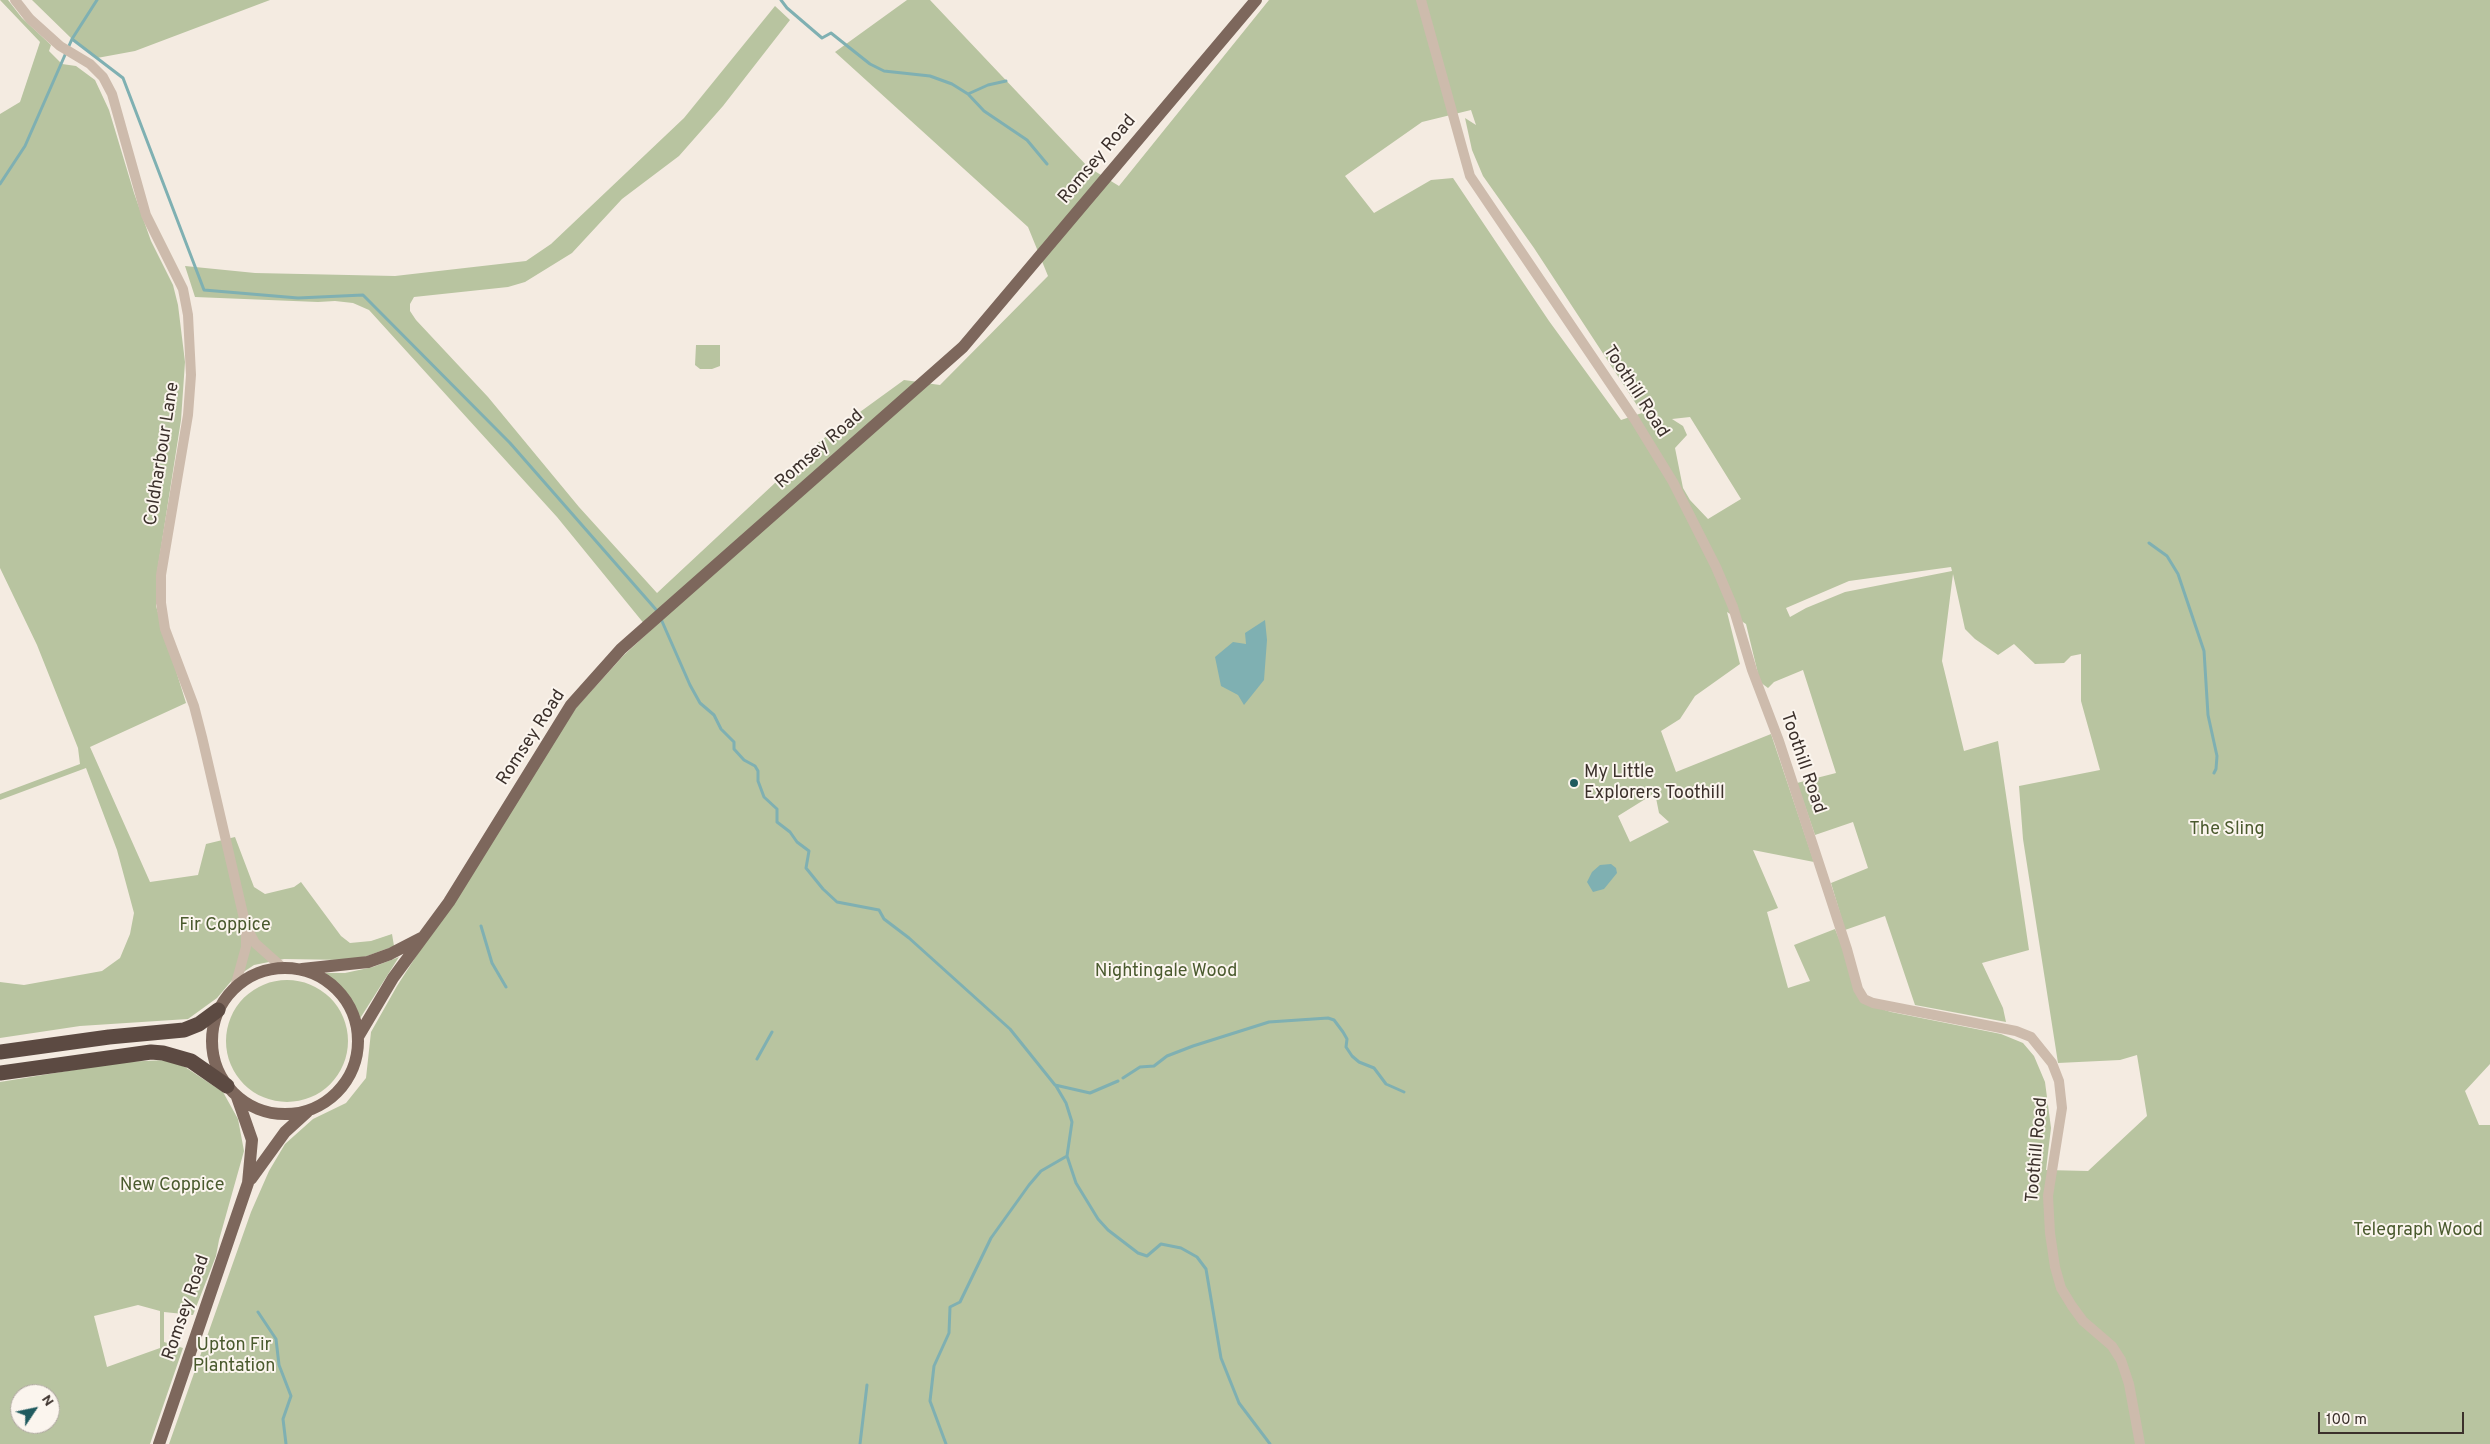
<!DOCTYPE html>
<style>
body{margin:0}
#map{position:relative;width:2490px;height:1444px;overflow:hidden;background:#f4ebe1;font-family:Overpass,sans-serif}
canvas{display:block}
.north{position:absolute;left:10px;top:1384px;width:50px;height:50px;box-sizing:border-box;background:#fbf5ee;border:1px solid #aea6a0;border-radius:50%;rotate:56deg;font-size:14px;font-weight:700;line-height:20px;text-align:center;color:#3b302b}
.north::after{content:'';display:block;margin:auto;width:18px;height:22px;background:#1f5a5e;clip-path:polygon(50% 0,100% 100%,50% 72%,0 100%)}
.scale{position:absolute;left:2318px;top:1412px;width:146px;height:22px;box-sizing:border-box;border:2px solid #3b302b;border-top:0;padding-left:6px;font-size:15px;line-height:18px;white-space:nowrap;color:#3b302b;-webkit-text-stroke:4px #fbf5ee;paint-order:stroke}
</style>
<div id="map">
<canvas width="2490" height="1444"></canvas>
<div class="north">N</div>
<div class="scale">100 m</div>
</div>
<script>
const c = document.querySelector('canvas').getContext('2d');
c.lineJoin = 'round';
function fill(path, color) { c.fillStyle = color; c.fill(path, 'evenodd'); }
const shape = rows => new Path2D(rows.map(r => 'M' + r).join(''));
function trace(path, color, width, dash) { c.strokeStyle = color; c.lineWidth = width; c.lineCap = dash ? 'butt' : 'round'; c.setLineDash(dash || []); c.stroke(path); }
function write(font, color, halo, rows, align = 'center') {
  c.font = font + ' Overpass,sans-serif'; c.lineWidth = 4; c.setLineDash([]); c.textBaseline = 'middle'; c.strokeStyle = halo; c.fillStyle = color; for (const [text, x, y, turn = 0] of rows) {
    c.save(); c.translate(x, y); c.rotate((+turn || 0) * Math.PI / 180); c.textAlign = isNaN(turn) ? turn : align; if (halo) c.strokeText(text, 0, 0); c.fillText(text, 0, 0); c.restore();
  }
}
fill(shape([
 [0,0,8,0,22,18,51,45,49,51,62,64,76,66,95,80,109,110,134,193,151,241,173,285,178,305,185,362,181,420,157,573,156,606,186,703,90,747,150,882,198,875,206,844,235,837,254,887,265,894,294,887,301,882,341,936,350,943,371,941,392,934,394,946,367,956,348,960,284,959,254,965,233,979,217,998,188,1019,80,1026,0,1038,0,982,24,985,102,971,120,958,130,934,134,913,117,850,86,768,0,800,0,794,80,764,78,748,37,645,0,568,0,114,20,102,40,42],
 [32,0,270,0,135,51,97,58,72,39],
 [907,0,930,0,1088,167,1119,186,1269,0,2490,0,2490,1064,2465,1091,2479,1125,2490,1125,2490,1444,169,1444,251,1212,269,1171,285,1144,313,1119,346,1103,366,1078,371,1032,397,986,575,709,624,655,650,631,557,517,369,310,353,303,335,301,318,302,195,297,185,266,255,273,395,276,526,261,551,244,684,118,775,6,790,20,723,106,679,156,622,199,572,253,525,282,508,287,414,297,410,304,410,311,416,320,488,397,579,507,657,593,820,441,904,380,940,385,1048,276,1028,227,835,52],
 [1471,110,1476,125,1465,118,1472,150,1483,176,1534,248,1642,413,1621,420,1549,321,1453,178,1431,180,1374,213,1345,176,1422,122],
 [1690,417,1741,499,1708,519,1690,500,1683,488,1675,448,1687,435,1683,426,1672,419],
 [1951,567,1952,571,1845,592,1806,608,1790,617,1786,608,1849,581],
 [1953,574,1965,629,1975,639,1998,655,2014,644,2035,664,2064,663,2071,656,2081,654,2081,701,2100,770,2019,786,2023,839,2058,1063,2120,1060,2137,1055,2147,1116,2088,1171,2046,1170,2051,1128,2045,1082,2034,1056,2023,1043,2001,1034,1891,1012,1866,1004,1835,929,1794,945,1810,981,1788,988,1767,912,1778,908,1753,850,1814,862,1771,734,1676,772,1661,731,1680,719,1695,696,1740,664,1727,612,1746,624,1760,682,1768,688,1774,682,1803,670,1836,773,1797,783,1815,835,1853,822,1868,868,1831,883,1845,930,1885,916,1915,1005,2006,1022,2003,1008,1982,963,2029,950,1998,741,1964,751,1942,661],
 [1655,793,1659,813,1669,822,1630,842,1618,816],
 [696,345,720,345,720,366,712,369,700,369,695,365],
 [399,957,359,1020,347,993,325,973,345,973,373,967],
 '226 1041a61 61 0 1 1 122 0a61 61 0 1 1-122 0Z',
 [167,1060,185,1067,223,1092,238,1119,244,1151,219,1240,216,1256,193,1315,164,1312,164,1342,183,1348,150,1444,0,1444,0,1082,122,1062],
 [138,1305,160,1311,160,1348,107,1367,94,1316],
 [20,1394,50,1394,50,1424,20,1424]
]), '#b8c4a0');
fill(shape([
 [1265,620,1267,640,1264,680,1244,705,1238,695,1221,686,1215,657,1233,642,1246,644,1245,633],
 [1611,864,1616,868,1617,873,1604,889,1593,892,1587,882,1592,872,1600,865]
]), '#7fb0b2');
trace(shape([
 [781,0,787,8,822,38,831,33,870,64,884,71,930,76,952,84,968,94,984,111,1027,140,1047,164],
 [72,39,97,0],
 [968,94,988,85,1006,81],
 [0,184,25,146,72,39,123,78,204,290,298,298,363,295,510,443,659,613],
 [2149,543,2167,556,2178,574,2204,651,2208,715,2217,756,2216,769,2214,773],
 [661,619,690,685,700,703,714,715,721,729,734,742,734,749,744,760,755,766,758,771,758,781,764,797,777,809,777,822,790,832,797,842,809,851,806,868,823,889,837,902,879,910,884,919,909,938,1010,1029,1055,1085,1090,1093,1118,1081],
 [481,926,492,963,506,987],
 [757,1059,772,1032],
 [1123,1078,1140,1067,1154,1066,1167,1056,1193,1046,1269,1022,1328,1018,1334,1020,1343,1032,1347,1039,1346,1047,1352,1056,1359,1062,1374,1068,1386,1084,1404,1092],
 [1056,1086,1066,1103,1072,1122,1067,1156,1076,1183,1098,1219,1108,1230,1138,1253,1147,1256,1161,1244,1181,1248,1197,1257,1206,1269,1221,1358,1239,1403,1270,1444],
 [258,1312,276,1339,279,1365,291,1396,283,1419,286,1444],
 [860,1444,867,1385],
 [946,1444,930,1401,934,1366,949,1333,950,1307,960,1302,991,1238,1029,1185,1041,1171,1067,1156]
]), '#7fb0b2', 3);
trace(shape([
 [15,0,30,19,60,46,90,64,103,77,112,94,146,215,183,289,188,315,191,375,188,415,161,575,161,603,165,629,194,706,202,737,246,927,246,947,235,987],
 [1421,0,1470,176,1635,420,1673,482,1716,567,1733,607,1752,670,1779,741,1847,949,1858,989,1864,999,1873,1003,2016,1031,2031,1037,2052,1063,2059,1081,2062,1108,2048,1196,2050,1233,2055,1267,2061,1288,2072,1306,2083,1321,2112,1346,2121,1360,2129,1384,2140,1444],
 [247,928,255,943,283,968]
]), '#cdbbac', 10);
trace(shape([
 '212 1041a73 73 0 1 1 146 0a73 73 0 1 1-146 0Z',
 [302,969,368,962,390,954,421,938],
 [358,1037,393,978,449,902,571,705,621,649,963,347,1256,0],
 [251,1179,285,1132,307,1112],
 [159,1444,248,1183,252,1140,237,1097]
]), '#7d675c', 12);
trace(shape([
 [0,1052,109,1037,184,1030,199,1024,218,1010],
 [0,1073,151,1052,163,1053,191,1061,227,1086]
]), '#5c4a42', 15);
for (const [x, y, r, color] of [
 [1574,783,5,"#1f5a5e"]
]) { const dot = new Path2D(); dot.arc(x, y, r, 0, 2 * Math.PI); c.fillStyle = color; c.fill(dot); trace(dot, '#fbf5ee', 2); }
write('18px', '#3b302b', '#fbf5ee', [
 ["Romsey Road",1098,160,-50],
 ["Toothill Road",1635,392,57],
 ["Romsey Road",820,450,-41],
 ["Coldharbour Lane",163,454,-81],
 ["Romsey Road",532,738,-57],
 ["Toothill Road",1802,763,71],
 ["Toothill Road",2038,1150,-85],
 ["Romsey Road",187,1308,-71]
]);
write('18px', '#3b302b', '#fbf5ee', [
 ["My Little",1584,773],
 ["Explorers Toothill",1584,794]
], 'left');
write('18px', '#4a5a2e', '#fbf5ee', [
 ["The Sling",2227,830],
 ["Fir Coppice",225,926],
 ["Nightingale Wood",1166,972],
 ["New Coppice",172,1186],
 ["Telegraph Wood",2418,1231],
 ["Upton Fir",234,1346],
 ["Plantation",234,1367]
]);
</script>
